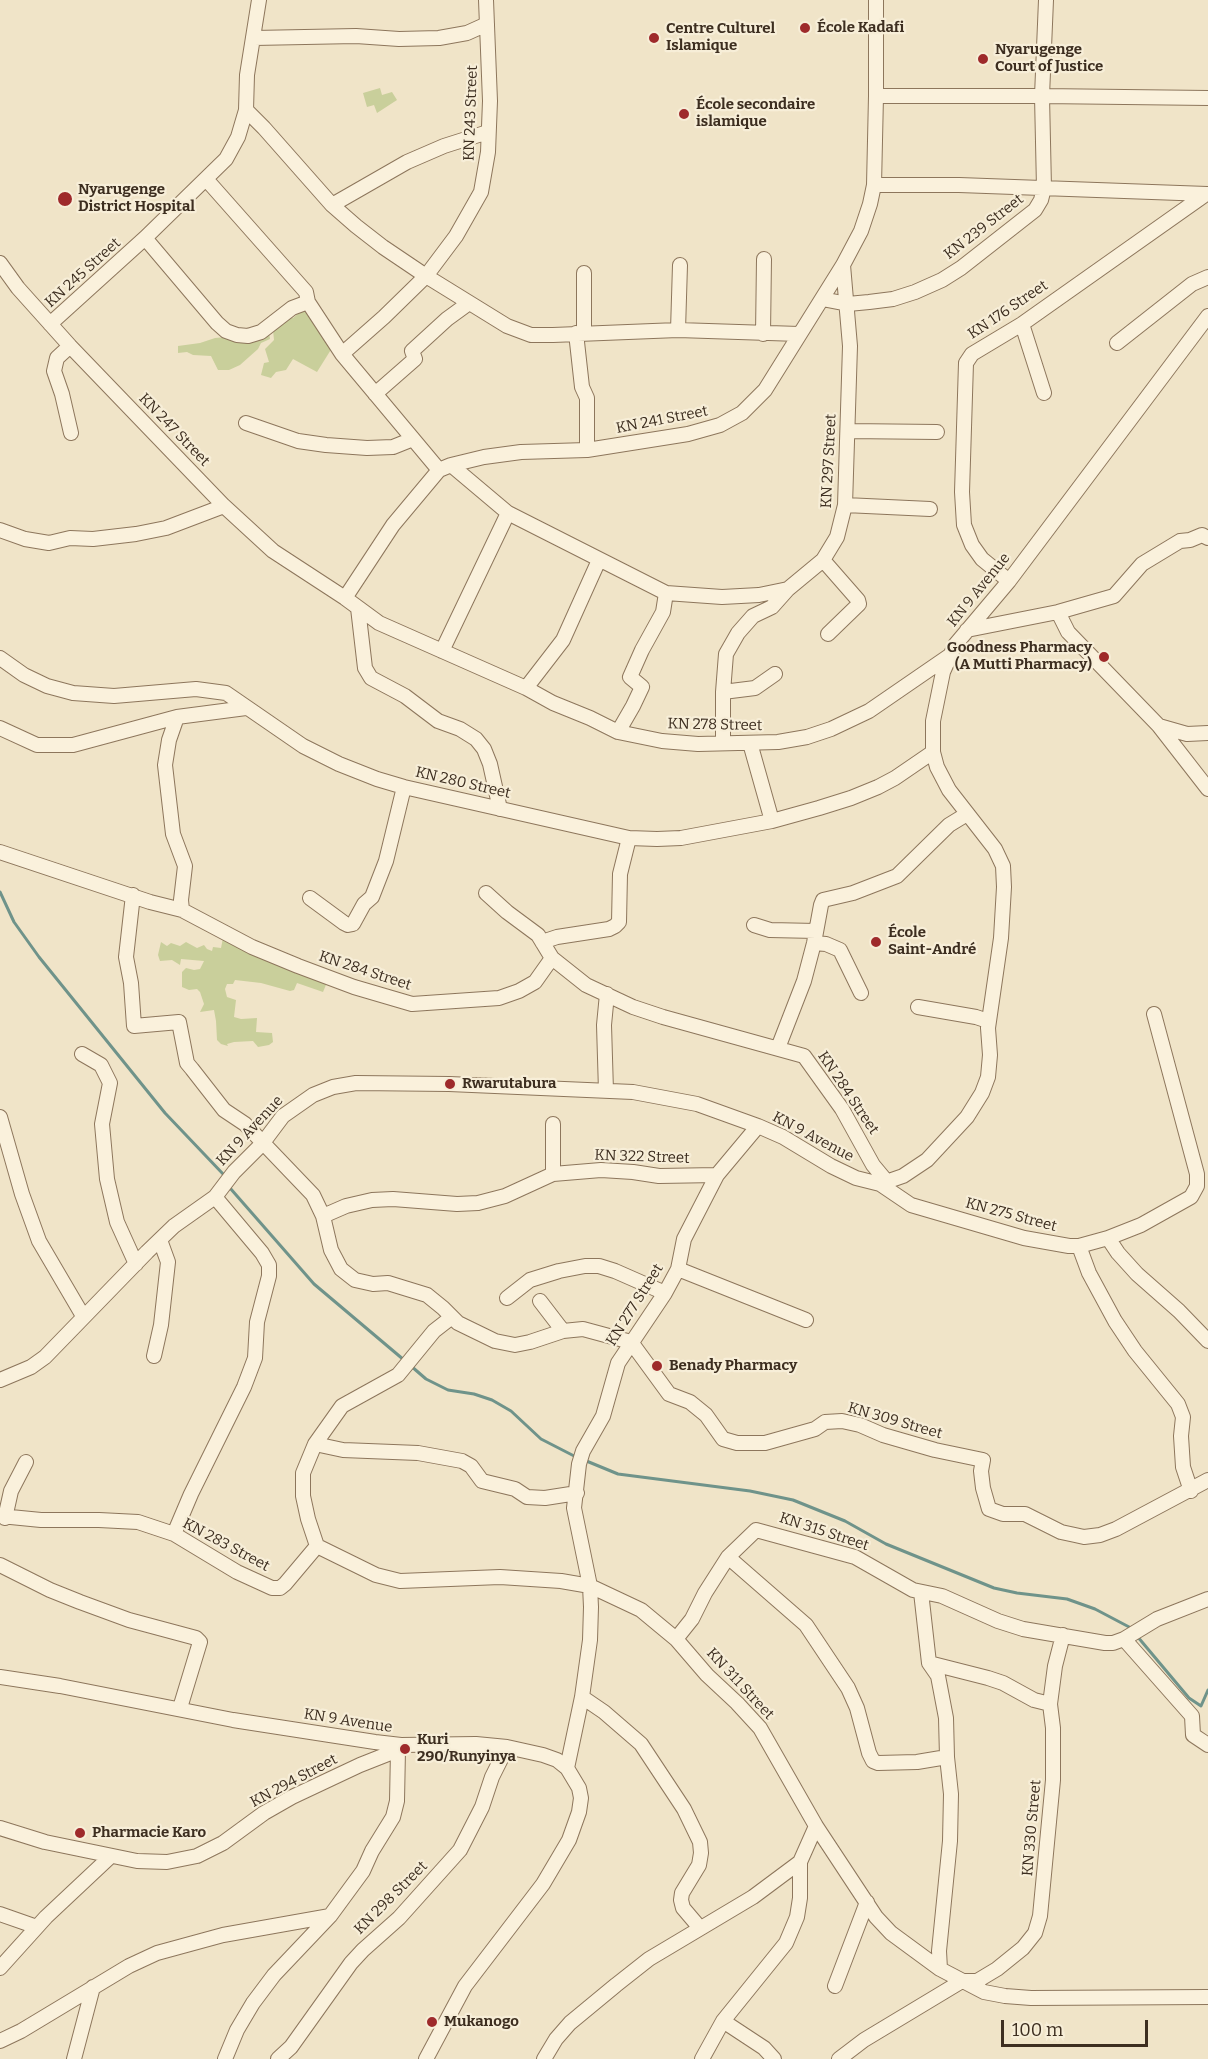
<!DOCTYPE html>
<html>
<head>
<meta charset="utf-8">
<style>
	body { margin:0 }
	#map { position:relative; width:1208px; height:2059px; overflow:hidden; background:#f0e4c8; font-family:Bitter,serif }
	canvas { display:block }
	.scale { position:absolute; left:1001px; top:2020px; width:147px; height:27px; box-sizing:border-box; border:3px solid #3d2e20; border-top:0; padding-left:8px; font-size:18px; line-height:21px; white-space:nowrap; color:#3d2e20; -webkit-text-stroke:4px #f7eed8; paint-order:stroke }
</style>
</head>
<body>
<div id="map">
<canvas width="1208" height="2059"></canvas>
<div class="scale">100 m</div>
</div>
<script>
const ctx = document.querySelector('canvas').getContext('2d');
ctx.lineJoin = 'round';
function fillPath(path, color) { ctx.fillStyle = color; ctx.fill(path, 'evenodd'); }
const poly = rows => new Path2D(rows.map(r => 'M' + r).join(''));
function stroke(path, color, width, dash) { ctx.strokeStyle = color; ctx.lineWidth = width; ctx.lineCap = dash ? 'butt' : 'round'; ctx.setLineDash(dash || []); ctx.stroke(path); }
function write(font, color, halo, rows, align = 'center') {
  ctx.font = font + ' Bitter,serif'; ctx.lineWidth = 4.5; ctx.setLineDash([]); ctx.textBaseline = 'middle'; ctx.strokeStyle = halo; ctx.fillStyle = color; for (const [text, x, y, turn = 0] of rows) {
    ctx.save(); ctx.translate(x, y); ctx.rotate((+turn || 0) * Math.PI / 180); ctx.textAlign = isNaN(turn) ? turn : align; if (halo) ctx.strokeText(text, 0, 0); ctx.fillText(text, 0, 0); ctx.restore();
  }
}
fillPath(poly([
	[380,88,382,95,392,92,397,100,377,113,374,105,367,107,363,93],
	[305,308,332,348,317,372,293,359,286,370,276,372,271,378,261,375,264,363,269,362,265,349,274,340,273,330,288,317,293,318],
	[269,333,270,339,261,343,258,349,240,365,229,370,218,370,211,356,193,355,187,352,178,353,178,346,200,343,215,338],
	[224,933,328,980,323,992,297,983,294,990,290,991,261,983,235,980,233,984,227,984,225,989,227,997,236,1000,234,1017,241,1019,257,1018,256,1032,272,1033,273,1042,269,1045,258,1047,253,1041,234,1042,227,1044,228,1046,221,1044,217,1040,216,1021,214,1010,200,1012,204,1004,200,992,197,989,189,990,182,987,182,972,186,968,194,970,200,969,204,961,181,959,180,965,172,960,160,961,158,955,161,942,167,946,171,943,180,946,186,942,197,948,204,945,207,949,212,951,213,947,221,948]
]), '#c9cf9b');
stroke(poly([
	[0,892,14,922,39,957,165,1113,224,1175],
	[230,1188,314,1284,404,1360],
	[411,1366,426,1379,448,1390,474,1394,492,1400,511,1411,541,1439,578,1458],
	[584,1460,618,1474,750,1491,793,1500,845,1521,886,1544,994,1588,1017,1593,1067,1599,1095,1609,1131,1628],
	[1137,1636,1189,1698,1201,1706,1208,1690]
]), '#6f938a', 3);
const minor = poly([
	[254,38,356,36,399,39,439,38,467,33,487,24],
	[876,96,1042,96,1208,98],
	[246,110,264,128,332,205,356,226,383,247,426,276,507,326,531,335,553,335,678,330,799,334],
	[206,179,306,292,308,302,342,354,439,470],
	[874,185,959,185,1207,194],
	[332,205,407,162,444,146,488,132],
	[145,238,217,323,226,331,237,335,248,336,261,332,292,308,308,302],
	[0,263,18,288,70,346,224,506,273,551,345,598,379,623,526,688,553,703,590,718,618,732,662,741,698,744,778,742,807,737,831,729,869,711,949,656],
	[822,299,848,304,869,302,893,299,915,292,942,280,961,268,1035,210,1041,200,1044,188,1042,96,1046,0],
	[50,324,145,238,226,159,238,137,246,110,247,75,259,0],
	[1022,324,1044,393],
	[678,330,680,265],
	[576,333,582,387,587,398,587,450],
	[584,333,584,273],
	[763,334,764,259],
	[1117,343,1192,284,1208,277],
	[70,346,57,358,54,371,62,394,71,433],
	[342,354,384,317,426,276,456,236,481,192,488,152,490,101,486,0],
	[375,394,415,359,412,351,447,319,469,303],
	[246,423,298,441,326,445,367,448,393,447,413,439],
	[848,431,937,432],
	[451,465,508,513,666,593,722,597,759,595,788,589,823,560,837,537,845,505,850,346,843,265],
	[845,505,930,509],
	[0,530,25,539,49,543,70,538,93,539,136,534,166,528,224,506],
	[823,560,858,600,859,604,828,634],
	[1009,581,982,559,972,545,964,525,962,492,966,363,972,354,1022,324,1206,194],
	[345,598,393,525,439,470,451,465,484,457,521,452,587,450,688,434,720,425,742,413,765,390,843,265,861,231,870,204,874,185,876,96,876,0],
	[358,608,365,668,371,678,405,696,438,721,460,729,476,739,484,749,490,764,500,809],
	[1058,612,1068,632,1159,726,1208,789],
	[967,630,1058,612,1114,596,1142,564,1180,541,1190,540,1202,535,1208,538],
	[442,651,508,513],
	[0,658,24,675,47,686,73,693,114,696,196,689,226,693,303,746,339,764,377,779,404,787,629,838,657,839,681,838,772,821,819,808,851,798,878,787,895,778,933,752],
	[526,688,563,640,599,560],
	[723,692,755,688,775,674],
	[177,717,169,740,165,765,173,834,185,866,181,900,182,910],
	[1159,726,1187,734,1208,733],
	[0,728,37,745,73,745,177,717,246,708],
	[618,732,633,706,642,687,630,677,642,650,663,612,666,593],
	[723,743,723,692,726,654,738,633,753,616,772,607,788,589],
	[750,743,772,821],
	[0,852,150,902,182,910,252,947,298,966,354,987,412,1004,499,998,519,991,535,982,552,958],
	[486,893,507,912,538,935,552,958,586,985,633,1007,663,1017,804,1056,842,1109,873,1165,888,1183],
	[133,895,126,957,131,983,134,1026,179,1022,187,1063,192,1069,224,1110,245,1124,313,1195,323,1216,331,1250,341,1269,355,1280,373,1284,388,1283,427,1295,443,1308,458,1323,495,1341,515,1345,530,1342,563,1331,583,1329,631,1342,669,1394,690,1402,706,1415,723,1439,737,1443,765,1443,815,1429,825,1422,842,1421,860,1425,883,1435,935,1450,983,1460,981,1471,983,1488,989,1509,1003,1514,1025,1514,1061,1532,1075,1535,1084,1537,1100,1535,1116,1529,1208,1480],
	[310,898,344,923,348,925,353,924,364,904,372,897,386,861,404,787],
	[754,925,770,930,816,931],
	[542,942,557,937,609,929,615,926,619,922,620,874,629,838],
	[814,943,826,944,840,950,861,993],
	[918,1007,976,1017,988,1021],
	[778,1048,804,981,814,943,821,905,823,900,853,893,897,876,949,825,967,814],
	[82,1054,101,1065,110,1083,102,1124,107,1179,117,1222,136,1264],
	[606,1091,604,1025,607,994],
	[0,1117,22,1194,39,1241,83,1316],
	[553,1174,553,1124],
	[880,1184,911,1205,1024,1238,1069,1246,1079,1246,1108,1238,1141,1225,1191,1197,1197,1186,1197,1174,1154,1014],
	[323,1216,346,1206,372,1200,393,1199,457,1204,478,1203,505,1196,553,1174,601,1170,633,1172,659,1176,717,1175],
	[1108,1238,1118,1253,1137,1274,1179,1311,1208,1341],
	[1079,1246,1089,1273,1115,1321,1135,1351,1178,1404,1183,1417,1181,1436,1183,1467,1191,1491],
	[678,1269,806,1320],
	[507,1298,530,1280,559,1271,585,1266,599,1266,615,1271,665,1293],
	[540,1301,563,1331],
	[154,1356,161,1325,168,1262,160,1240],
	[0,1380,31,1367,45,1357,147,1252,174,1226,215,1197,234,1172,262,1144,283,1116,313,1095,333,1087,356,1083,449,1084,633,1092,697,1104,758,1126,783,1137,831,1166,856,1178,880,1184,903,1176,927,1160,967,1117,982,1093,988,1077,990,1055,988,1028,1001,938,1004,887,1003,866,995,849,949,790,937,767,933,752,933,721,943,672,955,645,1009,581,1208,316],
	[315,1444,343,1450,418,1453,462,1461,471,1466,482,1481,515,1489,527,1497,545,1498,577,1493],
	[0,1516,41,1520,99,1520,138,1522,174,1534,237,1572,272,1588,280,1588,285,1584,317,1546,376,1575,400,1581,500,1577,561,1581,590,1586,641,1610,676,1639,707,1675,737,1703,760,1728,816,1826,876,1917,891,1933,940,1969,984,1992,1005,1996,1031,1998,1208,1997],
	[5,1518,11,1491,26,1462],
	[174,1534,191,1494,244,1387,255,1358,257,1322,269,1276,269,1265,262,1253,215,1197],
	[317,1546,308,1519,303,1496,303,1473,315,1444,342,1406,398,1375,434,1331,452,1317],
	[728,1557,806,1625,848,1688,857,1708,869,1753,873,1761,878,1763,917,1762,947,1757],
	[0,1565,50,1590,80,1602,129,1620,196,1638,200,1642,180,1708],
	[921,1592,929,1663,938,1676,946,1718,947,1757,951,1794,950,1841,939,1951,940,1969],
	[676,1639,692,1619,705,1593,728,1557,756,1530,855,1557,913,1590,942,1596,998,1621,1023,1629,1105,1643,1113,1643,1124,1639,1157,1619,1208,1599],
	[1124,1639,1192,1716,1193,1735,1208,1745],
	[929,1663,988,1678,1003,1683,1034,1700,1050,1704],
	[0,1677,60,1686,233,1720,375,1742,401,1745,476,1744,507,1747,543,1755,557,1760,567,1768,579,1788,581,1798,579,1812,569,1840,543,1884,465,1986,426,2059],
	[582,1697,604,1712,641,1744,684,1809,700,1842,701,1853,699,1865,682,1893,681,1900,683,1908,700,1928],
	[567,1768,582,1697,590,1640,591,1607,590,1586,574,1508,579,1464,583,1451,603,1416,618,1363,665,1293,678,1269,684,1239,717,1175,758,1126],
	[0,1828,45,1842,137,1861,167,1862,197,1856,223,1843,264,1813,292,1797,360,1765,398,1750],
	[0,1914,37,1927],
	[0,1968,46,1917,111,1856],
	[835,1986,867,1902],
	[723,2021,764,2048,774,2059],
	[0,2041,21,2031,129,1966,157,1953,223,1935,330,1916],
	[74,2059,93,1987],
	[225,2059,237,2030,253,2003,274,1975,330,1916,363,1871,372,1851,393,1817,397,1801,398,1750,401,1745],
	[278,2059,291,2047,351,1963,363,1950,399,1918,460,1850,482,1807,492,1777,507,1747],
	[544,2059,556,2039,570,2023,616,1985,649,1959,753,1897,800,1862,816,1826],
	[702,2059,723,2021,786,1943,797,1917,800,1898,800,1862],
	[839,2059,864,2040,962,1981,977,1981,997,1969,1023,1948,1035,1933,1040,1916,1053,1780,1053,1728,1050,1704,1055,1666,1063,1635]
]);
stroke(minor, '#8d765c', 16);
stroke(minor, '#faf1dc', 14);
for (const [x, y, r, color] of [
	[805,28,6,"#9e2a2b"],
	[654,38,6,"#9e2a2b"],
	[983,59,6,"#9e2a2b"],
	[684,114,6,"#9e2a2b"],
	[65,199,8,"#9e2a2b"],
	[1104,657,6,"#9e2a2b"],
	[876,942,6,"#9e2a2b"],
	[450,1084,6,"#9e2a2b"],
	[657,1366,6,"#9e2a2b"],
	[405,1749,6,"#9e2a2b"],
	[80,1833,6,"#9e2a2b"],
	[432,2022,6,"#9e2a2b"]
]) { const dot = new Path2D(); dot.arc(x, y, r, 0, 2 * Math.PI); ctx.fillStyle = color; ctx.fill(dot); stroke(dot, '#f7eed8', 2); }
write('bold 15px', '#3d2e20', '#f7eed8', [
	["École Kadafi",817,28],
	["Centre Culturel",666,29],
	["Islamique",666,46],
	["Nyarugenge",995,50],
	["Court of Justice",995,67],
	["École secondaire",696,105],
	["islamique",696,122],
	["Nyarugenge",78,190],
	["District Hospital",78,207],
	["Goodness Pharmacy",1092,648,"right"],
	["(A Mutti Pharmacy)",1092,665,"right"],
	["École",888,933],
	["Saint-André",888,950],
	["Rwarutabura",462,1084],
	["Benady Pharmacy",669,1366],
	["Kuri",417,1740],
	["290/Runyinya",417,1757],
	["Pharmacie Karo",92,1833],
	["Mukanogo",444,2022]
], 'left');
write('15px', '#3d2e20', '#f7eed8', [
	["KN 243 Street",471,113,-88],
	["KN 239 Street",984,227,-38],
	["KN 245 Street",83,273,-42],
	["KN 176 Street",1008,310,-34],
	["KN 241 Street",662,420,-11],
	["KN 247 Street",174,430,46],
	["KN 297 Street",829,461,-87],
	["KN 9 Avenue",979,590,-51],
	["KN 278 Street",715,725,1],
	["KN 280 Street",463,783,13],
	["KN 284 Street",365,971,18],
	["KN 284 Street",848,1093,56],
	["KN 9 Avenue",250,1131,-47],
	["KN 9 Avenue",813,1137,28],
	["KN 322 Street",642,1157,2],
	["KN 275 Street",1011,1215,15],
	["KN 277 Street",635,1305,-58],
	["KN 309 Street",895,1421,16],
	["KN 315 Street",824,1532,18],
	["KN 283 Street",226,1545,28],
	["KN 311 Street",740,1684,47],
	["KN 9 Avenue",348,1721,9],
	["KN 294 Street",294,1781,-28],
	["KN 330 Street",1032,1828,-85],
	["KN 298 Street",391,1898,-45]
]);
</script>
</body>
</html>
